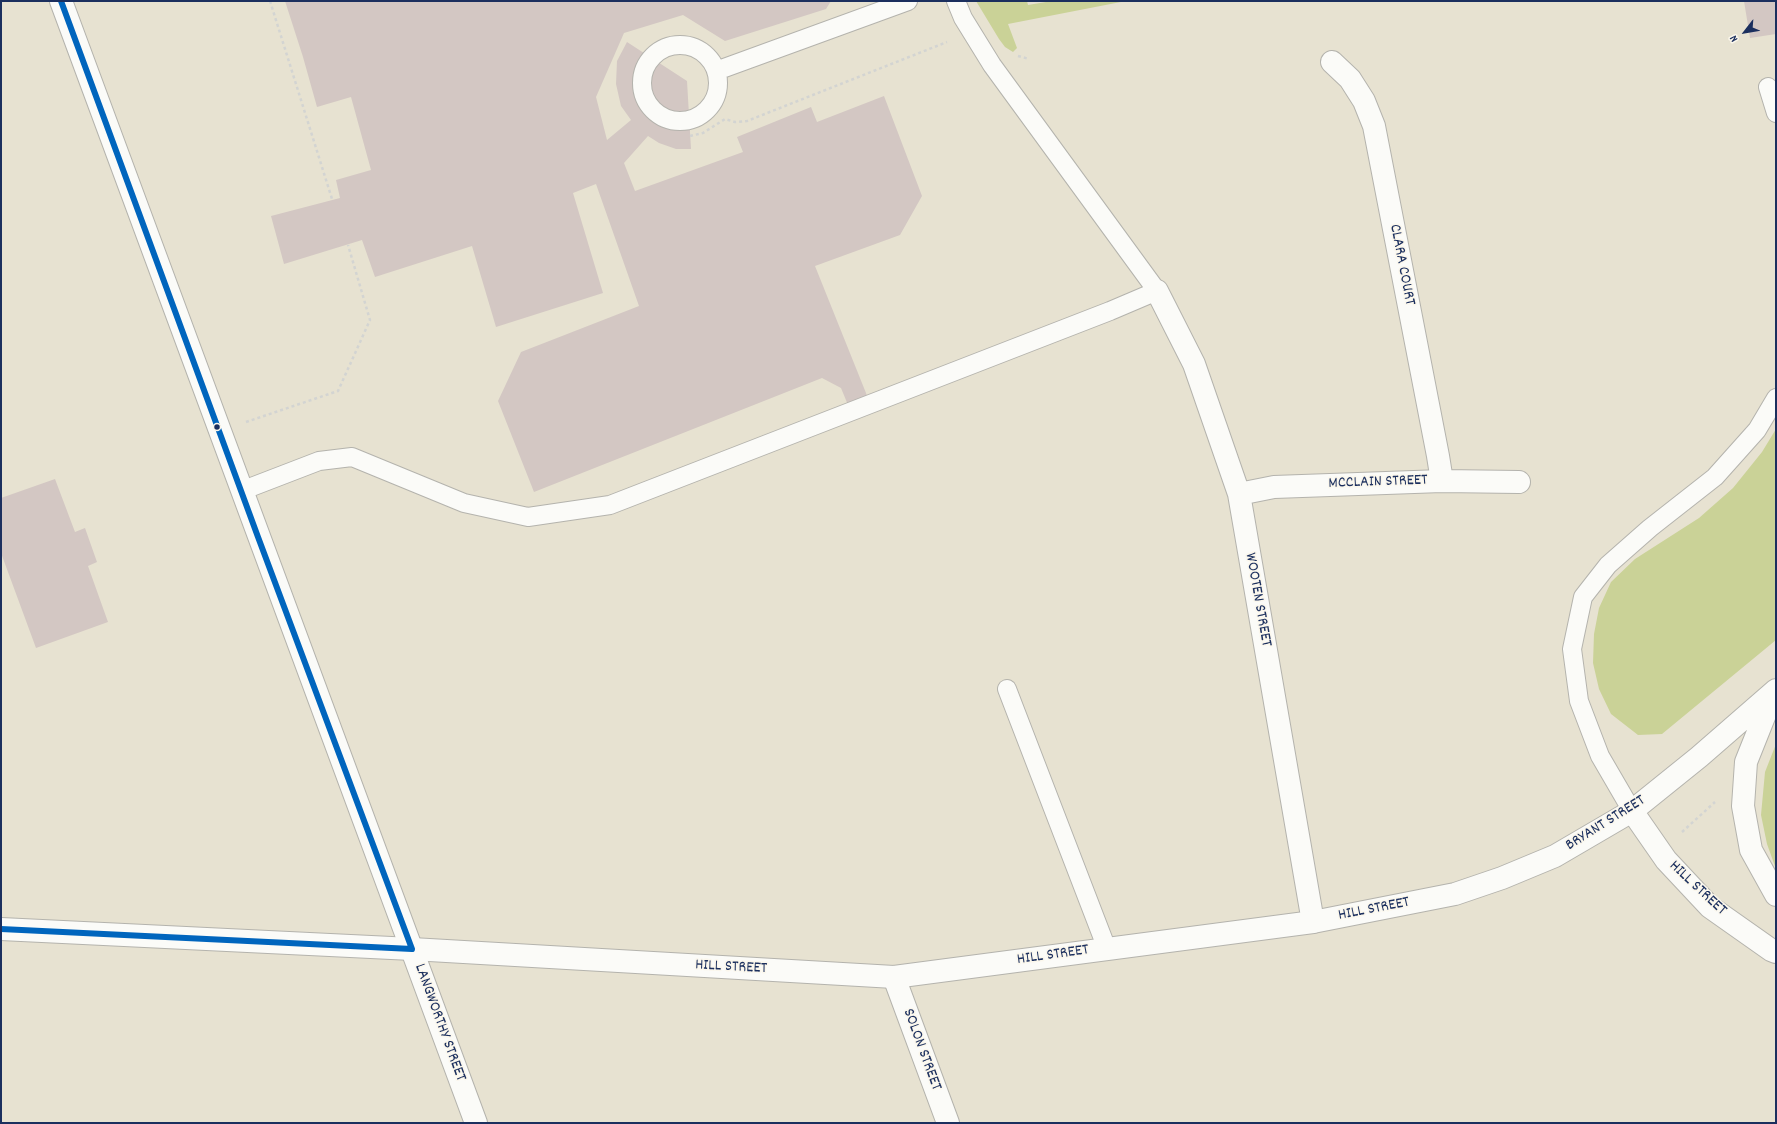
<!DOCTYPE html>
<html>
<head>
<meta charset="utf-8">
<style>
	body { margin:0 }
	#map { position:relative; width:1777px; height:1124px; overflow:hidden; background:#e7e2d1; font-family:Dekko,sans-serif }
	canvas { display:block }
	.frame { position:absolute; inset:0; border:2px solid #1b2f5e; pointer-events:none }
	.north { position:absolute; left:1725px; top:12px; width:40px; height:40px; -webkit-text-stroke:3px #fbf7ec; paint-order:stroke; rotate:239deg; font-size:11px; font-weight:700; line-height:16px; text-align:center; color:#1b2f5e }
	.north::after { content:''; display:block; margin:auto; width:14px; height:18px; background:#1b2f5e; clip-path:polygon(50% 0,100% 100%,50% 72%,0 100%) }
</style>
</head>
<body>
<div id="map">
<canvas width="1777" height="1124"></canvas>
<div class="frame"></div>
<div class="north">N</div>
</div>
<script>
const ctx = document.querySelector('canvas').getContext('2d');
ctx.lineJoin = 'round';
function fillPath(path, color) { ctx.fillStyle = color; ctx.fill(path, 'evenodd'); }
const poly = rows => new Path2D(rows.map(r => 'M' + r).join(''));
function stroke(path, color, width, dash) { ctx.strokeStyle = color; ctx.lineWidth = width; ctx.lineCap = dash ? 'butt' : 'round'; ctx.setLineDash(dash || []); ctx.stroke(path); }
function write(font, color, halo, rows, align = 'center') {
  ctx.font = font + ' Dekko,sans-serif'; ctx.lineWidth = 3; ctx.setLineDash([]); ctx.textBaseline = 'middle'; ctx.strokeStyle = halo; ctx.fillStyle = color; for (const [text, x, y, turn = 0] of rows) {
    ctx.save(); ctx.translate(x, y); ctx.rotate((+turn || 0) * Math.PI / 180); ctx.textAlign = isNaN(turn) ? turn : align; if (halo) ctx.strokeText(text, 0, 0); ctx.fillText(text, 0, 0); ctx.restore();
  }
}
fillPath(poly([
	[976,1,1027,1,1028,5,1052,1,1126,1,1008,24,1017,48,1013,52,1005,47,999,39],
	[1776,429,1776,640,1662,734,1638,735,1611,714,1599,689,1593,663,1594,634,1599,608,1611,582,1635,559,1699,518,1733,488,1762,452],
	[1776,744,1776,869,1767,844,1761,815,1765,772]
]), '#cad297');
fillPath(poly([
	[285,1,831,1,826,9,725,41,683,15,624,33,596,97,607,140,631,120,621,106,616,84,617,61,627,42,687,81,691,149,676,149,659,143,648,136,624,163,635,191,743,152,737,137,811,107,817,122,884,96,922,196,900,235,815,266,868,398,848,405,841,388,822,378,534,492,498,401,521,352,639,306,596,184,573,193,603,293,496,327,472,246,375,277,362,240,284,264,271,216,340,198,336,180,371,170,351,97,317,107,303,57],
	[1744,1,1776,1,1776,34,1750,38],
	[55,479,75,532,85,528,97,562,88,566,108,622,36,648,1,553,1,498]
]), '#d3c7c3');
const lane = poly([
	'642 83a38 38 0 1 1 76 0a38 38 0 1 1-76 0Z',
	[716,71,908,1],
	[1768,87,1776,113],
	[241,491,319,461,352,457,464,503,528,517,610,505,1110,311,1157,291,992,65,963,18,956,1],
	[1007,689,1107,949],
	[1632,811,1600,756,1579,701,1572,649,1583,597,1608,565,1650,528,1715,477,1757,430,1776,398]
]);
const street = poly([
	[61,1,476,1123],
	[1332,62,1350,79,1364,101,1374,126,1438,456,1442,481],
	[1157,291,1194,364,1239,494,1313,922],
	[1239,494,1274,487,1442,481,1519,482],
	[894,977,948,1123]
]);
const secondary = poly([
	[1772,697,1746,762,1743,806,1751,850,1776,895],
	[1632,811,1666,860,1710,907,1771,950,1776,952],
	[1,929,412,949,894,977,1313,922,1455,894,1502,878,1555,856,1632,811,1699,757,1776,690]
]);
stroke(lane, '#b4b3ad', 20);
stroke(street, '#b4b3ad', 24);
stroke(secondary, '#b4b3ad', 24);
stroke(poly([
	[270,1,332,199],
	[1018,56,1029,59],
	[690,136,703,133,725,119,735,122,747,121,947,42],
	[246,422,338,391,370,320,348,245],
	[1682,832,1715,802]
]), '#d3d4d2', 2.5, [3, 3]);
stroke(lane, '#fbfbf8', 18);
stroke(street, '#fbfbf8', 22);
stroke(secondary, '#fbfbf8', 22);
stroke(poly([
	[1,929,412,949,258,537,61,1]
]), '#0065bd', 6);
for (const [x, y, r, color] of [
	[217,427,3.5,"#1b2f5e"]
]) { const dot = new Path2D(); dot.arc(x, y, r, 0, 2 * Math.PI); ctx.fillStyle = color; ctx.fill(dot); stroke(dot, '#fbf7ec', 1.5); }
write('16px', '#1b2f5e', '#fbf7ec', [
	["CLARA COURT",1401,265,79],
	["MCCLAIN STREET",1378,483,-2],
	["WOOTEN STREET",1257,600,80],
	["BRYANT STREET",1606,824,-32],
	["HILL STREET",1697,889,43],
	["HILL STREET",1374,910,-11],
	["HILL STREET",1053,956,-8],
	["HILL STREET",731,968,3],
	["LANGWORTHY STREET",439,1023,70],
	["SOLON STREET",921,1050,70]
]);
</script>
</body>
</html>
